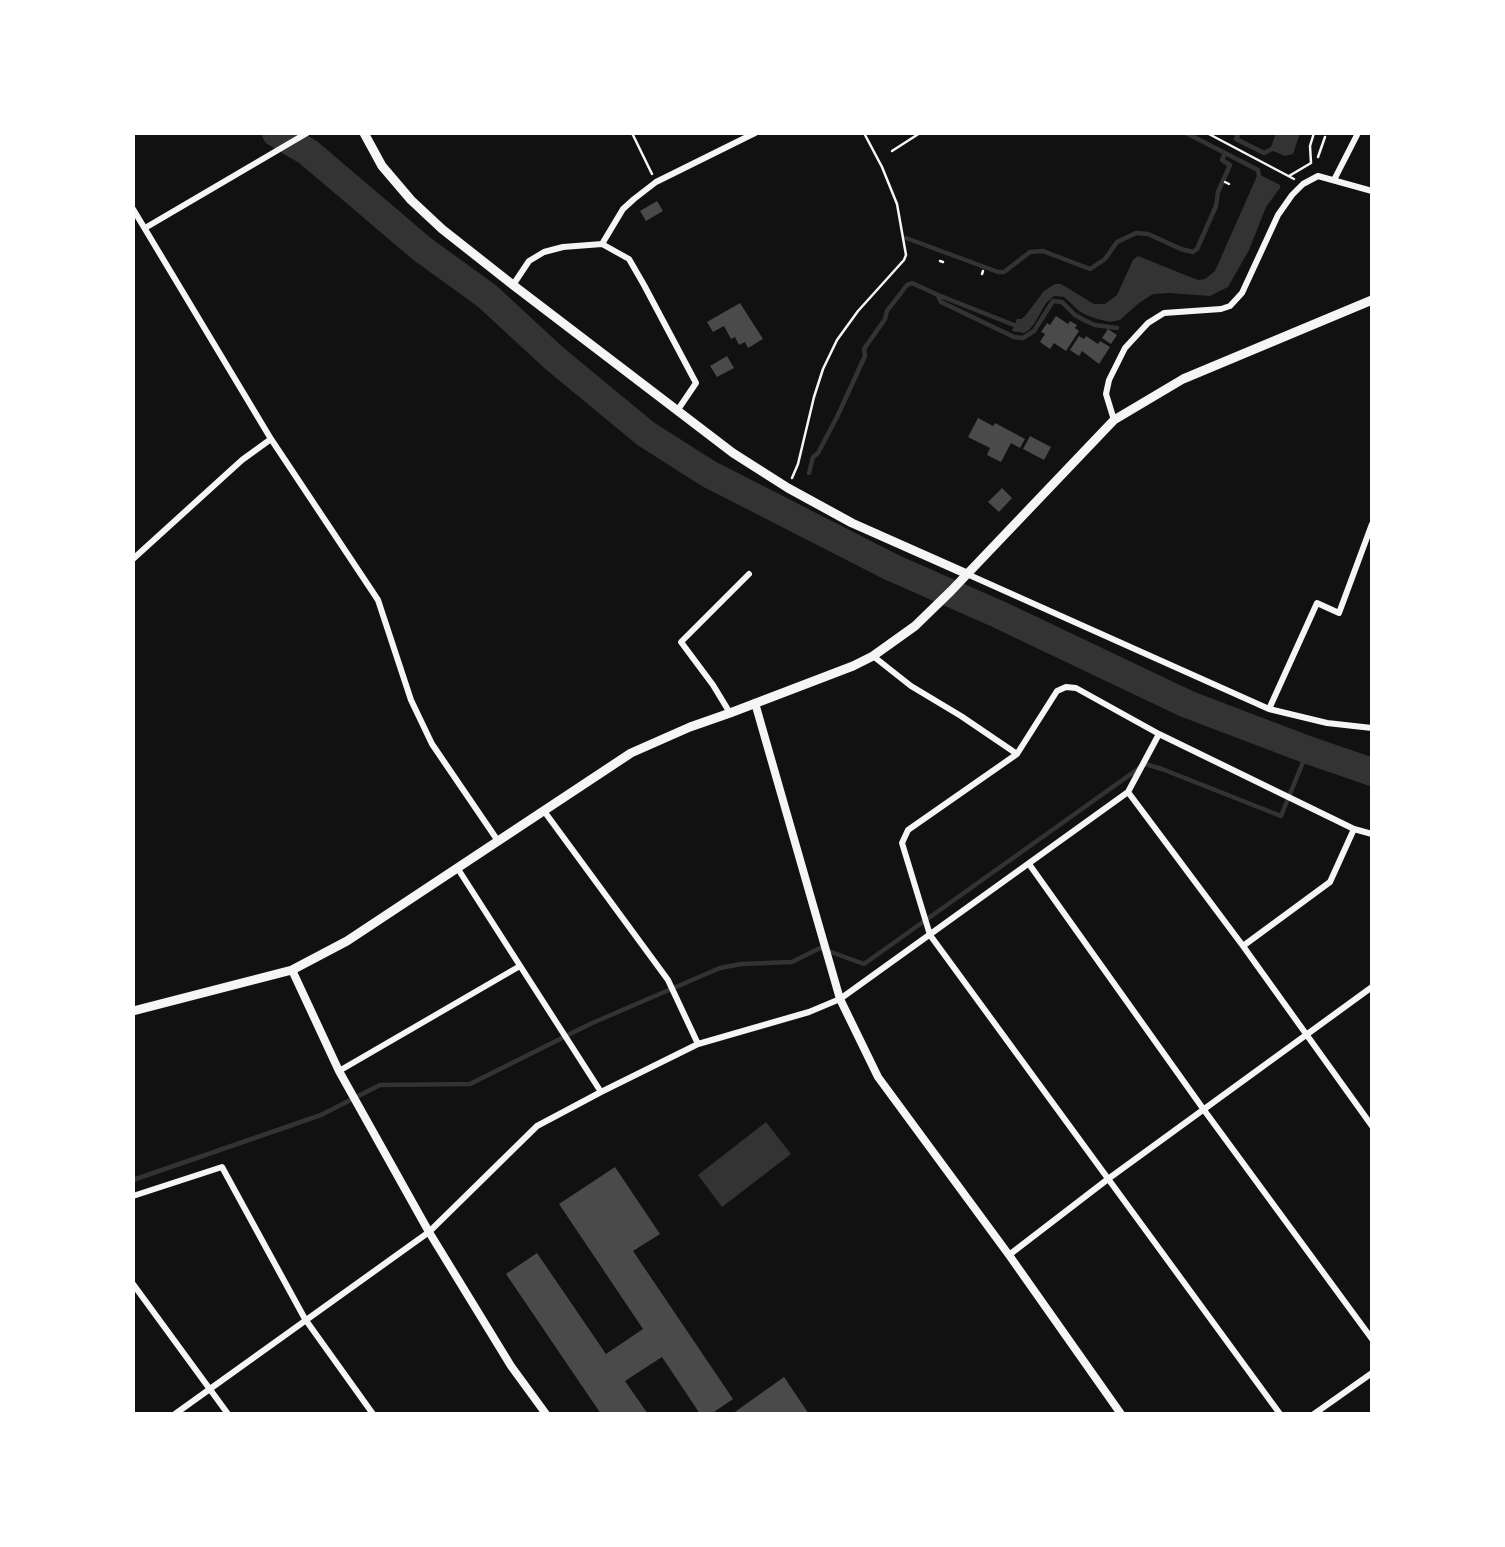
<!DOCTYPE html>
<html>
<head>
<meta charset="utf-8">
<style>
	body { margin:0 }
	#map { position:relative; width:1505px; height:1547px; overflow:hidden; background:#111; font-family:"PT Sans",sans-serif }
	canvas { display:block }
	.frame { position:absolute; inset:0; border:135px solid #fff; pointer-events:none }
</style>
</head>
<body>
<div id="map">
<canvas width="1505" height="1547"></canvas>
<div class="frame"></div>
</div>
<script>
const ctx = document.querySelector('canvas').getContext('2d');
ctx.lineJoin = 'round';
function fillPath(path, color) { ctx.fillStyle = color; ctx.fill(path, 'evenodd'); }
const poly = rows => new Path2D(rows.map(r => 'M' + r).join(''));
function stroke(path, color, width, dash) { ctx.strokeStyle = color; ctx.lineWidth = width; ctx.lineCap = dash ? 'butt' : 'round'; ctx.setLineDash(dash || []); ctx.stroke(path); }
fillPath(poly([
	[1276,133,1300,133,1293,154,1285,156,1273,151,1271,147],
	[1260,175,1280,185,1280,188,1266,207,1249,250,1228,287,1210,296,1169,293,1153,294,1139,303,1120,320,1110,322,1097,319,1086,315,1079,311,1064,297,1054,296,1046,303,1034,324,1029,330,1024,333,1012,331,1017,319,1021,319,1025,316,1044,291,1055,284,1061,284,1094,304,1105,304,1117,295,1133,260,1138,256,1190,277,1199,280,1205,279,1215,271,1257,176],
	[766,1122,791,1154,722,1207,698,1175]
]), '#333');
stroke(poly([
	[1186,133,1225,153],
	[1234,133,1238,135,1236,139,1264,153,1272,149],
	[906,238,998,272,1004,272,1030,252,1043,251,1090,269,1105,259,1117,242,1136,233,1148,234,1181,249,1193,252,1197,249,1216,206,1218,192,1230,165,1222,160,1225,153,1258,170,1259,176],
	[938,296,941,302,1014,337,1023,338,1034,331,1053,301,1062,302,1075,315,1086,321,1095,325,1117,328],
	[809,473,813,457,818,453,837,417,865,356,864,349,885,319,887,311,907,285,912,283,938,295,1014,325],
	[133,1180,321,1115,380,1085,470,1084,590,1024,720,968,741,964,792,962,820,948,864,964,1145,764,1162,769,1281,816,1308,750]
]), '#333', 4.5);
stroke(poly([
	[276,133,308,152,422,249,487,296,554,358,646,434,709,474,891,567,1000,615,1187,704,1308,750,1372,772]
]), '#333', 28);
fillPath(poly([
	[657,201,663,211,646,221,640,211],
	[740,303,763,339,748,348,745,342,739,345,735,337,731,339,724,326,713,332,707,322],
	[1056,316,1068,324,1070,321,1077,325,1075,328,1079,331,1066,351,1054,343,1050,349,1040,342,1045,334,1041,332,1047,323,1050,325],
	[1108,329,1117,335,1111,344,1102,338],
	[1079,336,1084,339,1086,336,1098,344,1100,341,1110,347,1099,364,1082,351,1079,356,1070,350],
	[727,356,734,368,717,377,710,366],
	[978,418,993,426,995,423,1025,439,1020,448,1011,443,1001,462,987,455,990,448,968,437],
	[1030,436,1051,447,1044,460,1023,449],
	[1002,488,1012,498,999,512,988,502],
	[615,1167,660,1234,633,1251,733,1399,711,1414,700,1414,662,1357,625,1381,648,1414,601,1414,506,1274,537,1253,606,1354,643,1329,559,1204],
	[784,1377,809,1414,732,1414]
]), '#4a4a4a');
stroke(poly([
	[632,133,652,174],
	[1207,133,1294,179],
	[892,151,920,133],
	[1318,157,1325,137],
	[1289,176,1311,163,1310,146,1314,133],
	[1225,182,1229,184],
	[940,261,943,262],
	[982,274,983,271],
	[792,478,798,464,814,397,823,369,837,340,858,311,904,260,906,255,897,204,882,167,864,133]
]), '#f5f5f5', 2.5);
stroke(poly([
	[1334,180,1358,133],
	[133,209,271,439,378,600,411,700,432,744,498,841],
	[145,228,307,133],
	[602,244,623,209,634,199,656,182,755,133],
	[513,285,529,261,544,252,563,247,602,244,629,259,644,285,696,383,677,411],
	[1114,420,1106,394,1109,380,1125,348,1148,323,1164,313,1221,309,1230,306,1242,293,1278,215,1292,195,1303,184,1318,176,1372,191],
	[133,559,242,460,271,439],
	[967,574,1269,709,1327,723,1372,728],
	[873,656,911,686,961,716,1017,754],
	[1269,709,1317,603,1339,613,1372,524],
	[730,713,713,685,681,642,749,574],
	[1128,792,1243,946,1372,1126],
	[544,811,668,980,698,1044],
	[1029,864,1204,1110,1372,1339],
	[458,869,601,1092],
	[1243,946,1330,882,1354,829],
	[339,1071,520,966],
	[133,1196,222,1167,305,1319,373,1414],
	[1009,1255,1108,1179,1372,987],
	[133,1284,228,1414],
	[175,1414,429,1232,537,1126,601,1092,698,1044,809,1012,840,999,1128,792,1159,734],
	[1280,1414,930,935,902,843,908,830,1017,754,1057,691,1066,687,1076,688,1159,734,1354,829,1372,834],
	[1314,1414,1372,1373]
]), '#f5f5f5', 6);
stroke(poly([
	[755,703,840,999,878,1077,1009,1255,1121,1414],
	[292,970,339,1071,429,1232,511,1366,546,1414]
]), '#f5f5f5', 8);
stroke(poly([
	[364,133,382,166,411,200,442,229,513,285,733,453,788,488,852,523,967,574],
	[133,1011,292,970,347,941,631,753,690,727,730,713,853,666,873,656,915,626,951,591,1114,420,1183,379,1372,300]
]), '#f5f5f5', 9);
</script>
</body>
</html>
